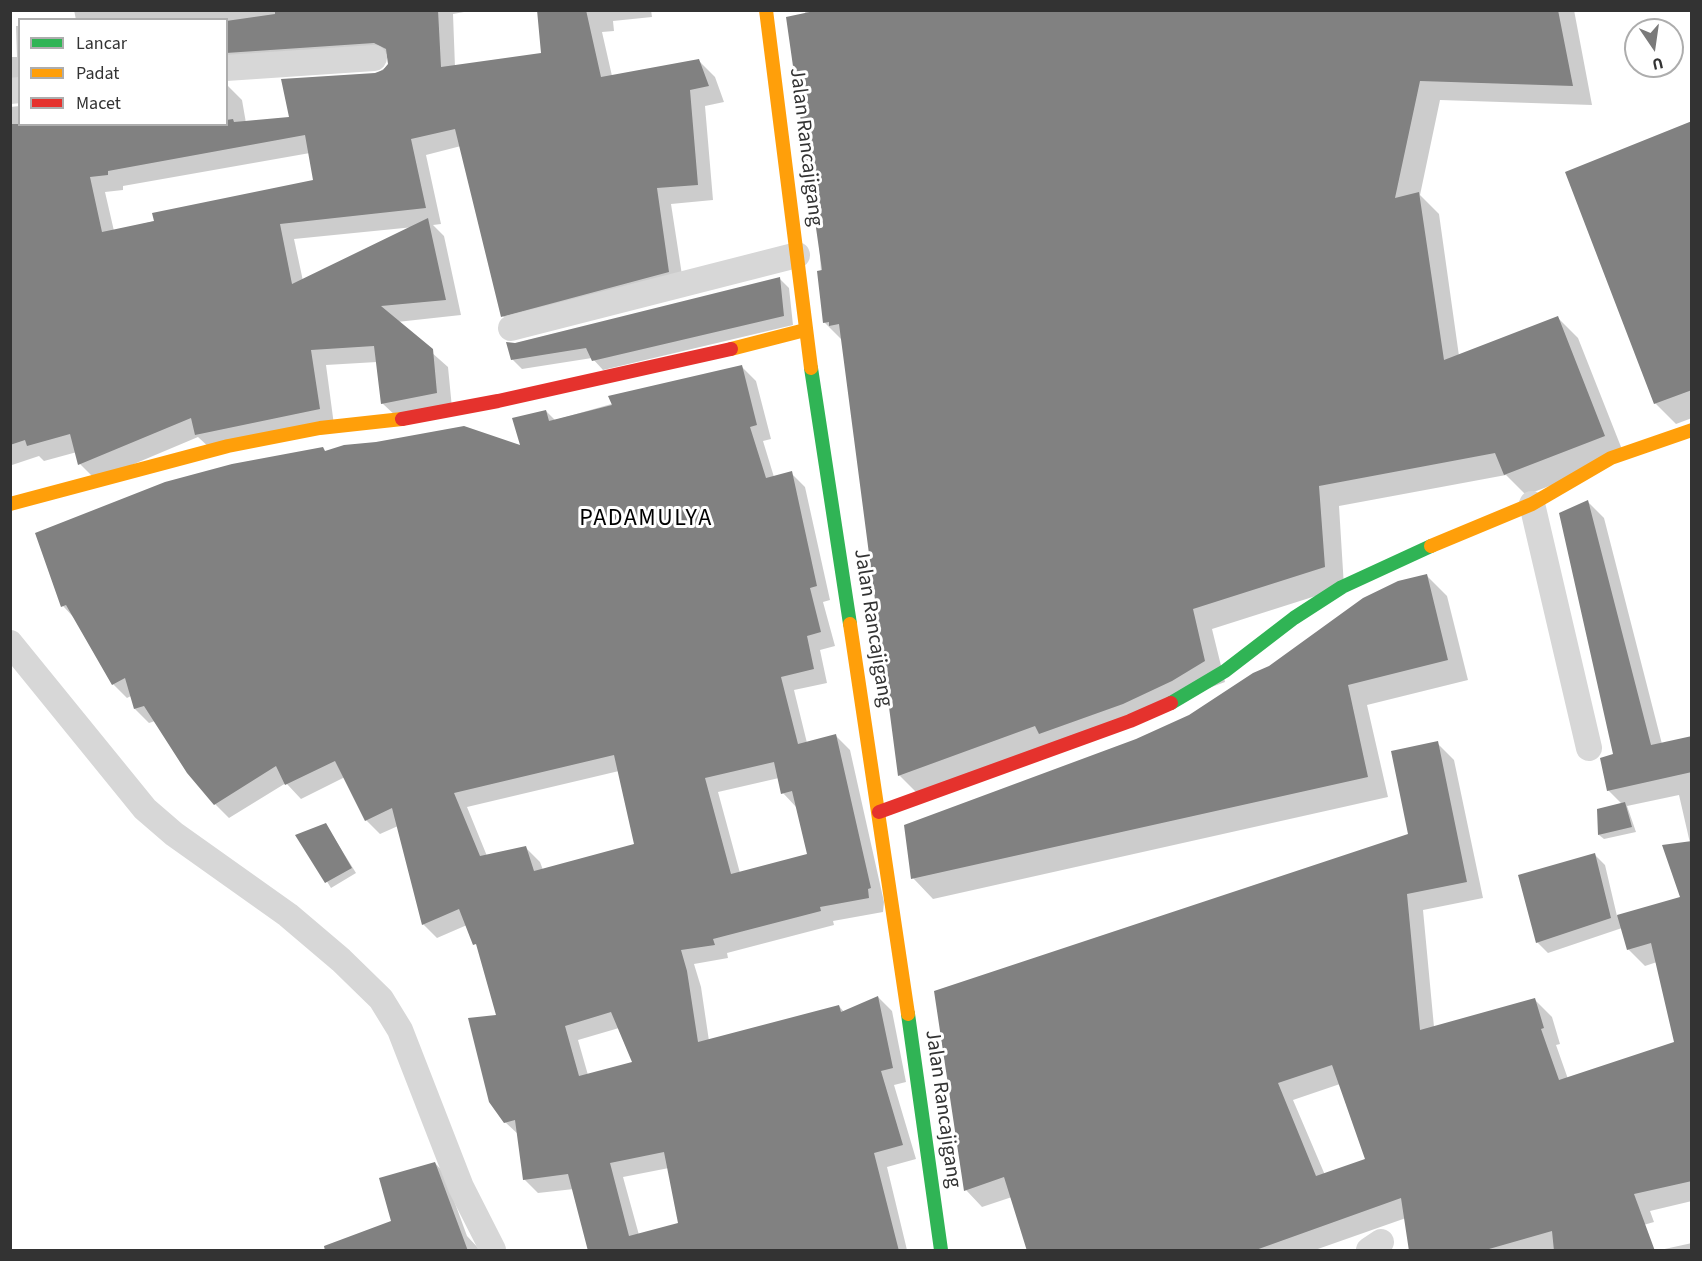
<!DOCTYPE html>
<html>
<head>
<meta charset="utf-8">
<style>
	body { margin:0 }
	#map { position:relative; width:1702px; height:1261px; overflow:hidden; background:#fff; font-family:"Source Sans 3",sans-serif }
	canvas { display:block }
	.frame { position:absolute; inset:0; border:12px solid #333; pointer-events:none }
	.legend { position:absolute; left:18px; top:18px; width:210px; height:108px; box-sizing:border-box; background:#fff; border:2px solid #adadad; margin:0; padding:8px 10px; list-style:none; font-size:18px; color:#333 }
	.legend li { display:flex; align-items:center; gap:12px; height:30px }
	.legend b { width:30px; border:2px solid #adadad }
	.north { position:absolute; left:1624px; top:18px; width:60px; height:60px; box-sizing:border-box; background:#fff; border:2px solid #adadad; border-radius:50%; rotate:167deg; font-size:16px; font-weight:700; line-height:24px; text-align:center; color:#333 }
	.north::after { content:''; display:block; margin:auto; width:21px; height:27px; background:#7a7a7a; clip-path:polygon(50% 0,100% 100%,50% 72%,0 100%) }
</style>
</head>
<body>
<div id="map">
<canvas width="1702" height="1261"></canvas>
<div class="frame"></div>
<ul class="legend">
<li><b style="height:8px;background:#30b455"></b>Lancar</li>
<li><b style="height:8px;background:#ff9f0a"></b>Padat</li>
<li><b style="height:8px;background:#e5322d"></b>Macet</li>
</ul>
<div class="north">U</div>
</div>
<script>
const ctx = document.querySelector('canvas').getContext('2d');
ctx.lineJoin = 'round';
function fillPath(path, color) { ctx.fillStyle = color; ctx.fill(path, 'evenodd'); }
const poly = rows => new Path2D(rows.map(r => 'M' + r).join(''));
function stroke(path, color, width, dash) { ctx.strokeStyle = color; ctx.lineWidth = width; ctx.lineCap = dash ? 'butt' : 'round'; ctx.setLineDash(dash || []); ctx.stroke(path); }
function write(font, color, halo, rows, align = 'center') {
  ctx.font = font + ' "Source Sans 3",sans-serif'; ctx.lineWidth = 6; ctx.setLineDash([]); ctx.textBaseline = 'middle'; ctx.strokeStyle = halo; ctx.fillStyle = color; for (const [text, x, y, turn = 0] of rows) {
    ctx.save(); ctx.translate(x, y); ctx.rotate((+turn || 0) * Math.PI / 180); ctx.textAlign = isNaN(turn) ? turn : align; if (halo) ctx.strokeText(text, 0, 0); ctx.fillText(text, 0, 0); ctx.restore();
  }
}
fillPath(poly([
	[74,10,475,10,453,14,455,67,542,55,538,10,651,10,652,17,613,21,614,31,602,32,612,76,699,61,715,77,724,102,705,106,713,200,671,204,684,288,518,332,503,316,461,146,426,155,441,224,433,225,444,236,461,315,397,322,448,367,452,408,398,418,382,403,377,362,326,365,334,425,212,450,198,437,96,480,80,464,77,452,44,461,39,456,12,465,10,107,20,106,20,124,226,124,226,20,76,20],
	[389,58,389,65,376,74,290,119,246,123,242,100,228,86,228,77,241,68],
	[310,153,315,181,114,231,105,192,123,190,123,186],
	[414,227,303,281,294,239],
	[805,10,1574,10,1592,105,1440,100,1420,195,1439,214,1459,356,1558,318,1578,338,1625,457,1526,495,1506,475,1339,506,1344,587,1212,629,1225,682,920,796,899,775,842,340,824,322],
	[16,26,20,26,20,94,10,91,10,57,17,57],
	[1692,123,1692,418,1676,424,1655,403],
	[779,278,789,288,793,325,603,370,592,358,522,369,512,359,515,344],
	[742,367,756,381,771,439,763,441,774,477,791,473,805,487,830,600,823,602,835,646,820,650,827,683,794,690,807,743,836,736,850,750,884,902,883,912,833,921,834,925,727,953,728,958,694,964,701,987,709,1041,839,1006,844,1012,878,997,892,1011,906,1082,894,1085,916,1159,887,1167,907,1250,590,1250,574,1189,538,1193,524,1179,519,1135,505,1122,498,1017,479,949,467,925,437,938,423,924,398,826,380,834,366,820,345,777,301,799,286,783,229,818,215,804,155,721,149,723,135,709,131,696,127,698,113,684,77,621,63,606,326,452,522,447,546,411,555,420],
	[619,771,636,845,543,870,540,862,526,848,487,856,467,807],
	[779,778,783,793,797,808,808,855,740,873,718,792],
	[619,1028,635,1063,588,1075,578,1040],
	[669,1168,680,1224,639,1235,623,1177],
	[1588,502,1604,518,1662,744,1692,737,1692,1201,1650,1211,1654,1222,1556,1250,1410,1250,1406,1218,1315,1250,1108,1250,1012,1197,982,1207,966,1190,1410,835,1437,743,1454,760,1483,898,1423,910,1434,1027,1535,1000,1552,1017,1560,1044,1556,1045,1568,1079,1675,1043,1657,962,1645,966,1628,949,1622,928,1548,953,1537,942,1594,854,1605,865,1617,916,1682,898,1690,843,1679,795,1627,806,1636,832,1604,839,1599,835,1622,804,1608,790,1614,755],
	[1340,1084,1367,1160,1325,1175,1293,1100],
	[1427,576,1447,596,1468,680,1367,705,1388,797,933,899,913,878,1137,740,1190,716],
	[326,825,356,873,331,888,298,835],
	[435,1163,444,1173,467,1236,480,1250,335,1250,393,1222],
	[1692,1243,1692,1250,1660,1250]
]), '#0003');
fillPath(poly([
	[275,10,438,10,441,67,541,53,537,10,586,10,601,77,699,59,709,86,690,90,698,185,657,188,669,272,501,317,455,129,411,139,426,208,280,224,292,284,428,218,446,300,381,306,433,349,437,393,381,404,374,346,311,350,320,409,195,435,191,418,78,465,70,434,27,446,25,440,10,445,10,124,226,124,226,120,233,119,234,122,289,117,281,79,375,73,383,70,388,64,386,49,374,43,226,53,226,21,275,14],
	[305,135,313,180,152,213,154,221,102,232,90,177,108,175,108,171],
	[819,10,1558,10,1573,86,1420,81,1395,198,1419,192,1444,360,1558,316,1605,436,1504,475,1495,453,1319,486,1325,567,1193,609,1205,661,1172,681,1123,704,1039,734,1035,726,898,776,839,324,829,326,829,322,823,323,817,271,822,270,786,17],
	[1692,121,1692,390,1654,404,1565,172],
	[780,277,784,316,592,361,586,348,511,360,506,342,515,343],
	[742,365,757,425,750,427,766,478,792,471,817,586,810,588,821,632,807,636,814,669,781,677,798,744,836,734,871,888,868,889,869,898,820,907,821,911,713,939,715,945,681,950,687,971,698,1042,839,1005,841,1012,878,996,893,1068,881,1071,903,1145,874,1153,899,1251,588,1251,568,1174,523,1180,515,1120,504,1123,489,1102,468,1018,496,1015,476,944,473,945,459,909,422,925,392,808,365,821,335,761,285,785,276,766,214,805,187,773,144,706,134,709,125,678,112,685,66,605,61,607,35,533,165,482,232,464,323,447,325,451,344,445,376,442,464,426,520,445,512,418,546,410,549,421,612,405,608,396],
	[614,755,634,844,534,871,526,846,480,856,454,793],
	[774,762,781,794,792,791,807,854,731,874,705,778],
	[611,1012,632,1062,579,1076,565,1026],
	[664,1152,678,1223,629,1236,610,1163],
	[1588,500,1651,745,1692,736,1692,772,1607,791,1600,758,1613,754,1559,513],
	[1427,574,1448,660,1348,685,1368,777,911,879,904,825,1136,739,1189,715,1253,673,1269,666,1363,598,1398,581],
	[1438,741,1467,882,1407,894,1420,1030,1535,998,1544,1028,1541,1029,1559,1080,1674,1042,1651,943,1627,950,1617,915,1680,897,1662,845,1692,841,1692,1181,1634,1194,1655,1251,1554,1251,1552,1231,1482,1251,1409,1251,1401,1198,1253,1251,1027,1251,1004,1177,964,1191,934,991,1408,834,1391,751],
	[1332,1065,1365,1159,1316,1176,1278,1083],
	[1625,802,1632,827,1598,835,1597,809],
	[326,823,352,868,325,883,295,835],
	[1595,853,1611,918,1536,943,1518,875],
	[435,1162,468,1251,325,1251,324,1246,391,1221,379,1178]
]), '#818181');
stroke(poly([
	[226,68,374,58],
	[10,91,20,90],
	[511,328,797,255],
	[1532,504,1589,748],
	[10,643,145,809,174,834,288,915,341,960,381,999,400,1030,461,1187,493,1250],
	[1369,1250,1381,1242]
]), '#d7d7d7', 26);
stroke(poly([
	[811,368,850,624],
	[1171,703,1225,671,1294,618,1342,587,1431,546],
	[908,1014,941,1250]
]), '#30b455', 14);
stroke(poly([
	[766,10,811,368],
	[731,349,805,330],
	[10,504,228,446,320,428,402,419],
	[1431,546,1532,504,1611,458,1692,430],
	[850,624,908,1014]
]), '#ff9f0a', 14);
stroke(poly([
	[402,419,498,401,731,349],
	[879,812,1130,721,1171,703]
]), '#e5322d', 14);
write('21px', '#333', '#fff', [
	["Jalan Rancajigang",805,147,83],
	["Jalan Rancajigang",872,628,81],
	["Jalan Rancajigang",942,1109,82]
]);
ctx.letterSpacing = '1.5px';
write('24px', '#000', '#fff', [
	["PADAMULYA",646,520]
]);
ctx.letterSpacing = '0px';
</script>
</body>
</html>
